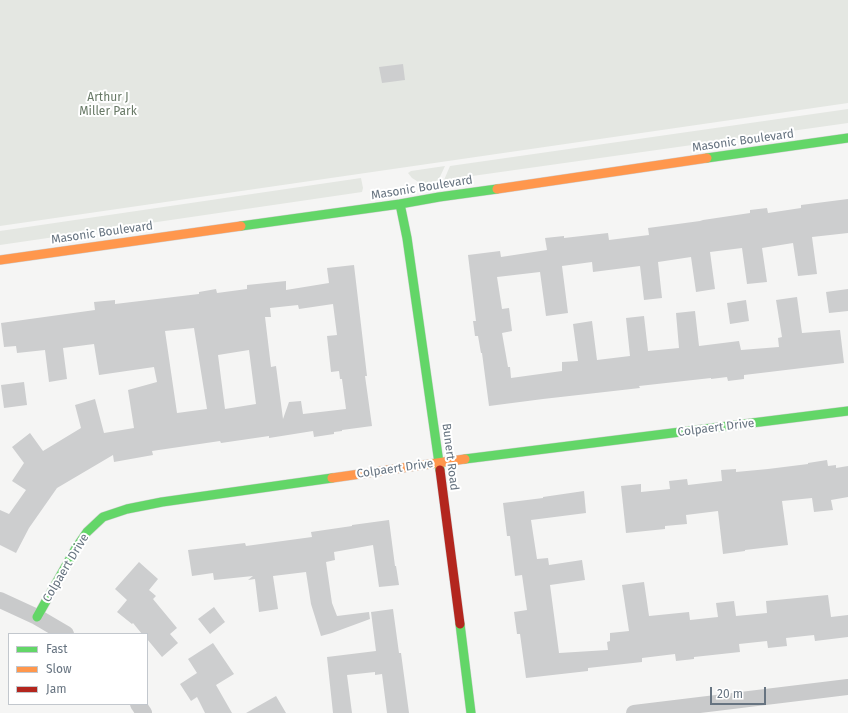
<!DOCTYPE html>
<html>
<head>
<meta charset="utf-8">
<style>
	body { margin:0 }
	#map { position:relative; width:848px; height:713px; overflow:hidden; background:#f5f5f4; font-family:"Fira Sans",sans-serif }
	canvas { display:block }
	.legend { position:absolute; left:8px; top:633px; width:140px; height:72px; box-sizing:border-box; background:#fff; border:1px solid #c2c7cd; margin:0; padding:5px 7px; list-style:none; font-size:12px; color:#677481 }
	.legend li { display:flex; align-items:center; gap:8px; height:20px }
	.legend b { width:20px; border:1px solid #c2c7cd }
	.scale { position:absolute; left:710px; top:687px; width:56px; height:18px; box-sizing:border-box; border:2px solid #677481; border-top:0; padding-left:5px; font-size:12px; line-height:14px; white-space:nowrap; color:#677481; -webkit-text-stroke:3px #fff; paint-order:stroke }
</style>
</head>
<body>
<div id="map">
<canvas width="848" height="713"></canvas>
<ul class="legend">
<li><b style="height:5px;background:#63d668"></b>Fast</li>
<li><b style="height:5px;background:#ff974d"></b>Slow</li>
<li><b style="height:5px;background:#b3261e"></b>Jam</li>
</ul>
<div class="scale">20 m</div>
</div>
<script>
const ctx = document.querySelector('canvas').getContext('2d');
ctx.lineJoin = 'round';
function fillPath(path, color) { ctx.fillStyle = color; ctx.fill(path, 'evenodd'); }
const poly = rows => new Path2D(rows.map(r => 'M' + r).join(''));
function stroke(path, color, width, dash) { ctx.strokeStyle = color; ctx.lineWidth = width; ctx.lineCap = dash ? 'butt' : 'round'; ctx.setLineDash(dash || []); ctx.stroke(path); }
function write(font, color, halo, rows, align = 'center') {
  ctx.font = font + ' "Fira Sans",sans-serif'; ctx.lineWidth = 4; ctx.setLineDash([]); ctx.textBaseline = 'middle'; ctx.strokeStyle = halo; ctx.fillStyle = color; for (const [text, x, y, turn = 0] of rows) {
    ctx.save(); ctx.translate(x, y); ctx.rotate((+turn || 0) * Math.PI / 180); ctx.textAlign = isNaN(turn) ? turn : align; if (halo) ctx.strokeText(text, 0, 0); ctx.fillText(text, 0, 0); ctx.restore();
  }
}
fillPath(poly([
	[0,0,848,0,848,103,0,226],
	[848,109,848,123,444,180,450,166],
	[445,166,438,181,424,183,420,183,412,178,408,173,411,171],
	[361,178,363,188,362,192,0,245,0,231]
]), '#e4e7e2');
fillPath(poly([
	[403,64,405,80,382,83,379,67],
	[848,199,848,233,812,237,817,274,798,276,793,243,762,248,767,282,747,284,742,248,710,252,715,289,696,292,691,257,658,262,662,298,644,300,640,266,593,272,592,262,562,266,568,313,546,316,540,272,497,277,502,309,509,308,512,331,502,333,508,367,510,367,511,378,562,371,562,362,578,361,573,324,592,321,597,360,630,356,626,318,644,316,648,351,679,348,676,313,695,311,699,346,739,341,741,350,779,347,778,338,782,337,776,300,797,297,802,333,840,330,844,363,744,375,744,379,728,381,727,377,711,379,711,378,639,386,640,388,543,399,489,406,482,353,481,353,478,336,475,336,473,321,476,321,468,255,500,251,501,257,547,250,545,238,564,236,564,238,608,233,609,240,649,235,648,228,700,221,703,220,750,213,750,210,767,208,768,213,801,208,801,205],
	[354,265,367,376,365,376,372,426,342,430,342,431,334,432,334,434,314,437,313,431,269,438,269,436,221,443,220,441,152,451,153,455,114,462,113,455,57,488,29,528,16,553,0,545,0,510,9,514,26,490,12,481,24,463,12,447,30,433,43,451,81,428,75,405,95,399,104,433,134,428,128,390,157,382,154,367,99,375,94,344,63,348,67,379,49,382,45,350,17,353,16,346,4,347,1,323,95,310,94,302,115,300,115,304,199,294,199,292,216,289,217,293,247,289,247,285,286,281,286,290,329,283,327,268],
	[333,304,337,335,327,336,331,372,339,371,340,379,342,379,346,409,303,414,301,401,289,402,283,419,276,366,271,367,265,317,271,317,270,308,298,305,299,309],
	[194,328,207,409,177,413,165,331],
	[249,350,256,404,225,409,218,355],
	[848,289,848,311,829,313,826,292],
	[746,300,749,321,730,324,727,303],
	[24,382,27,405,4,408,1,385],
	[827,460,828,466,836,465,836,468,848,466,848,497,831,500,833,510,814,512,812,498,782,501,788,545,745,550,745,551,723,554,718,511,686,515,687,524,665,526,665,529,626,533,621,486,641,484,641,492,670,489,669,481,687,479,688,485,722,481,721,470,736,469,736,472,768,469,808,464,808,463],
	[584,491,586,513,531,520,537,559,548,558,549,565,582,560,585,580,550,585,559,653,608,650,607,642,610,641,610,633,629,631,622,585,644,582,649,616,689,612,690,620,718,617,716,603,734,601,736,616,767,613,766,601,828,595,831,617,848,615,848,637,815,641,814,635,786,638,787,646,768,648,767,641,739,644,740,652,694,657,694,659,676,661,675,654,642,658,642,662,588,668,588,671,526,678,520,634,517,634,514,612,527,610,522,575,515,576,510,536,507,536,503,503,543,498,543,497],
	[389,520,395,566,396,566,399,585,379,587,373,545,334,552,335,560,326,562,332,603,337,616,369,612,370,619,332,633,321,636,311,604,306,572,273,576,278,609,259,612,255,579,248,580,253,576,214,580,213,573,192,576,188,550,245,543,246,546,312,537,311,532,352,526,352,525],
	[139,562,158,579,149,590,156,596,153,599,177,628,170,634,178,643,162,657,147,639,147,634,142,634,133,623,132,624,117,612,127,600,115,589],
	[214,607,225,622,210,634,198,619],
	[393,609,399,653,401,653,409,713,387,713,382,674,375,675,375,672,347,675,352,713,333,713,327,657,376,651,371,612],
	[213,643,234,674,216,685,232,713,205,713,197,697,191,701,180,684,197,673,188,659],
	[276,696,286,713,246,713]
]), '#cdcecf');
const fast = poly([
	[707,158,848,138],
	[400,204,407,238,440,470],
	[241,226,400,204,439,197,497,189],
	[465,459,848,411],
	[37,617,76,548,87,532,103,517,127,509,162,502,332,478],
	[460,624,471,713]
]);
const slow = poly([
	[497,189,707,158],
	[0,260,241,226],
	[332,478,465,459]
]);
const jam = poly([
	[440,470,460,624]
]);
stroke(fast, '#d1d1d2', 10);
stroke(slow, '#d1d1d2', 10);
stroke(jam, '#d1d1d2', 10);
stroke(poly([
	[0,600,37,617,66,634],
	[138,704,144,713],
	[634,713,848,687]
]), '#c9cacb', 16);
stroke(fast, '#63d668', 9);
stroke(slow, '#ff974d', 9);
stroke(jam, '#b3261e', 9);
write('12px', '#687966', '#fff', [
	["Arthur J",108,98],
	["Miller Park",108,112]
]);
write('12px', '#677481', '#fff', [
	["Masonic Boulevard",743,141,-8],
	["Masonic Boulevard",422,188,-9],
	["Masonic Boulevard",102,233,-8],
	["Colpaert Drive",716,428,-7],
	["Bunert Road",450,457,83],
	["Colpaert Drive",395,469,-8],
	["Colpaert Drive",66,568,-59]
]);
</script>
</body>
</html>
